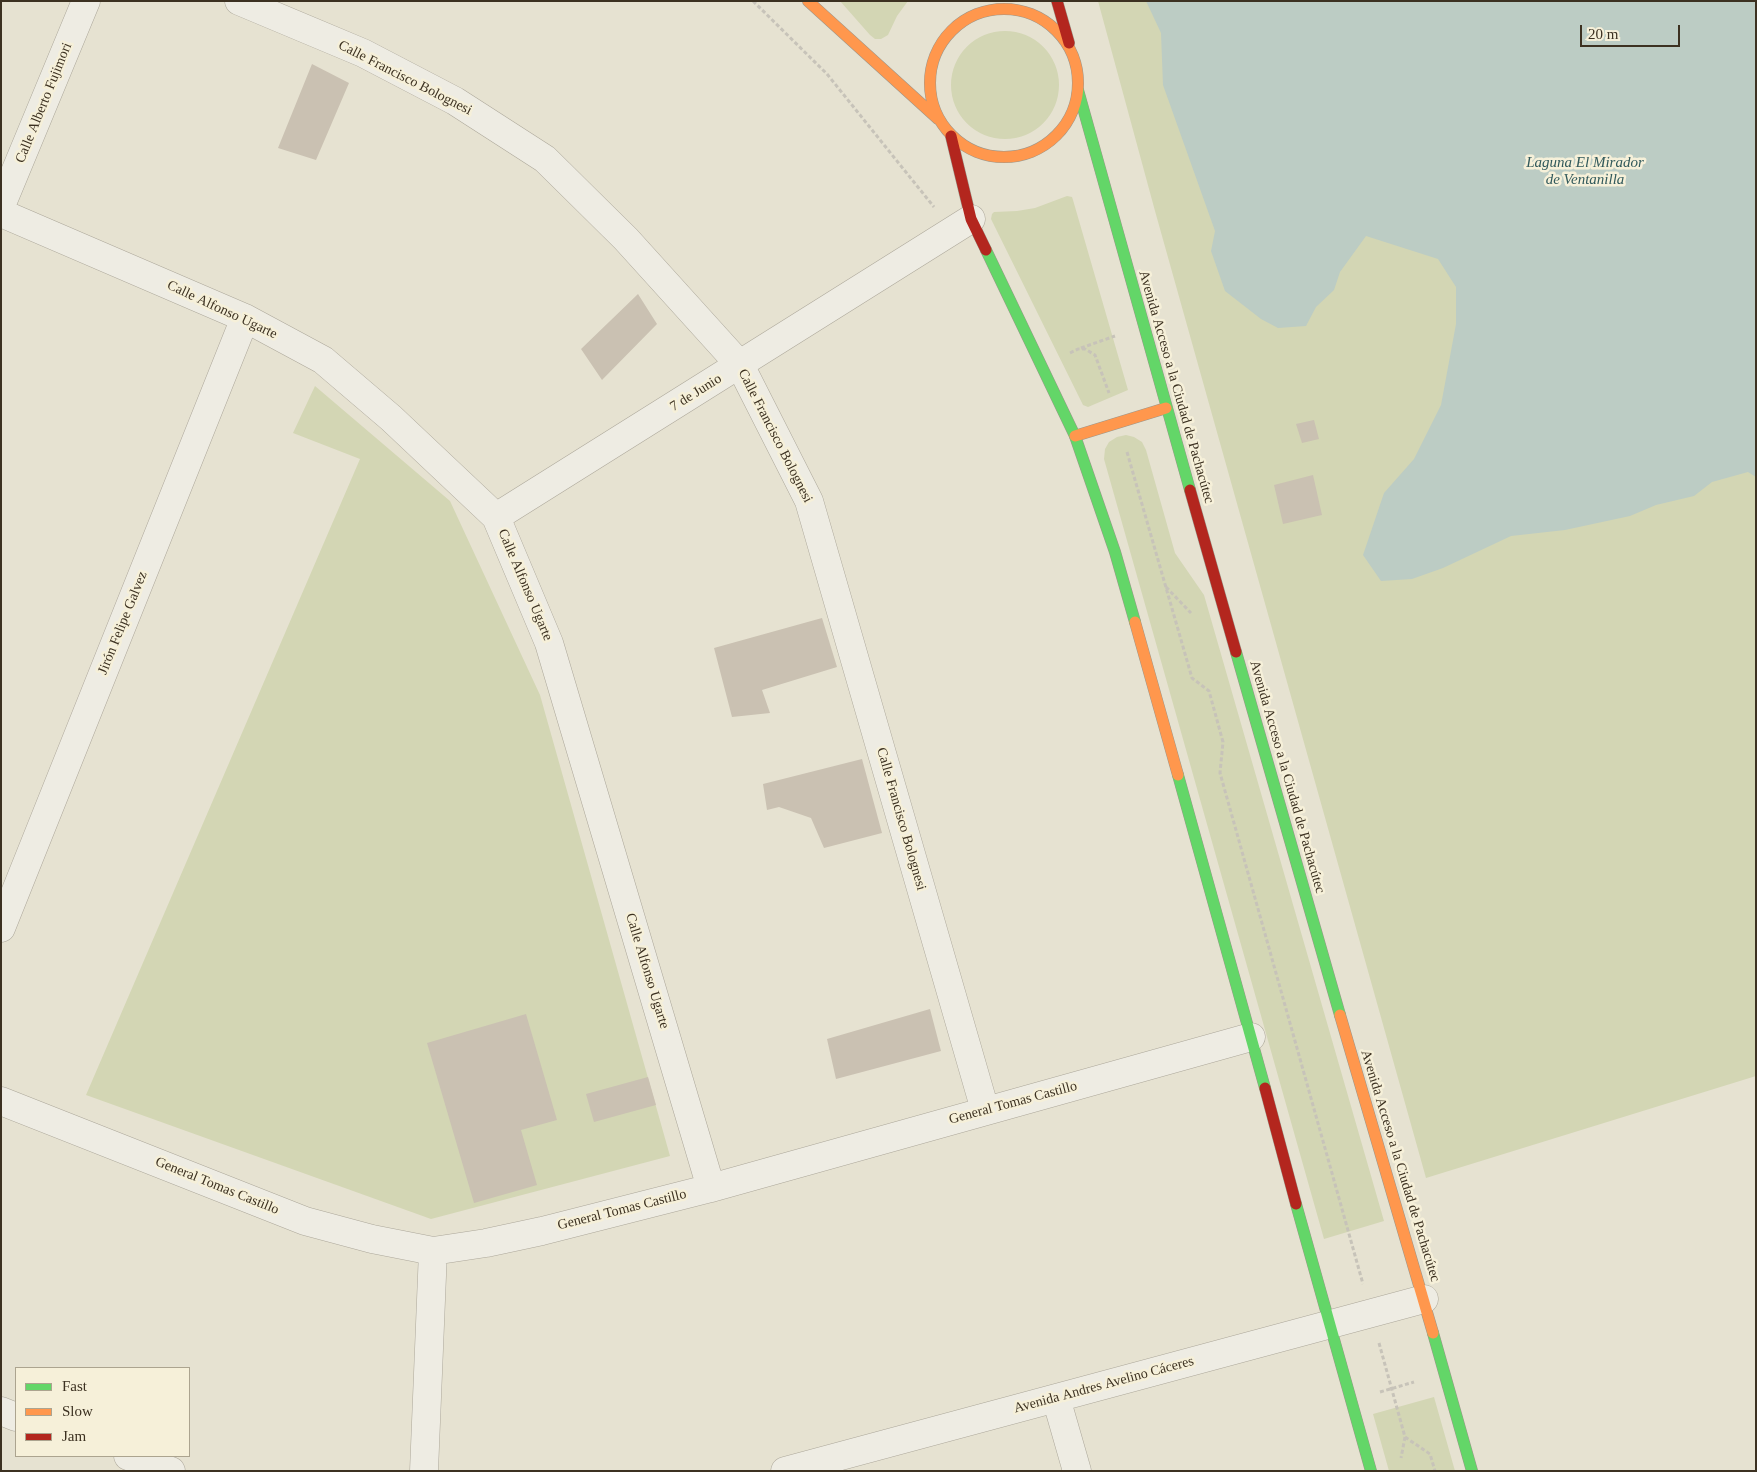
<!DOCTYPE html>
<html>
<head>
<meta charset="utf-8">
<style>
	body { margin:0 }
	#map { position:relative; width:1757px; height:1472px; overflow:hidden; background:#e6e2d1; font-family:"Times New Roman",serif }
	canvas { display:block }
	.frame { position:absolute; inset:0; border:2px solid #3c3121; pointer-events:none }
	.legend { position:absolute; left:15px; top:1367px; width:175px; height:90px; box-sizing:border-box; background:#f6f0d9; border:1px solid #aca48f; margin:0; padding:6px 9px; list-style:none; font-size:15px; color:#3c3121 }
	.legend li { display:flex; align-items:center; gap:10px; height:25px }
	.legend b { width:25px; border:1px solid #aca48f }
	.scale { position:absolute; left:1580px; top:25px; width:100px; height:22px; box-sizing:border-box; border:2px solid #3c3121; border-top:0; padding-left:6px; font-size:15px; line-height:18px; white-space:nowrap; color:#3c3121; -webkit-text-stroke:4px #f6f0d9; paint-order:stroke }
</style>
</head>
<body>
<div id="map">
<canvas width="1757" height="1472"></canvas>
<div class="frame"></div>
<ul class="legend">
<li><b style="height:6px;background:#63d668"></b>Fast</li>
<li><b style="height:6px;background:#ff974d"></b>Slow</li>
<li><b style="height:6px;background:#b3261e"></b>Jam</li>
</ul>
<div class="scale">20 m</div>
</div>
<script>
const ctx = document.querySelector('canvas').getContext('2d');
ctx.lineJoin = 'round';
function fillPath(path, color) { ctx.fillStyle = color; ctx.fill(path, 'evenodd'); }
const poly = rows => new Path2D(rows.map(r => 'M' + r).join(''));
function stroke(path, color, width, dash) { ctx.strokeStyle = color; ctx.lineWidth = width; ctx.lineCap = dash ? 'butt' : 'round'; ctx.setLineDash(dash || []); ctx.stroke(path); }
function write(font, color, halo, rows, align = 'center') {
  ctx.font = font + ' "Times New Roman",serif'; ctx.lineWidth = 5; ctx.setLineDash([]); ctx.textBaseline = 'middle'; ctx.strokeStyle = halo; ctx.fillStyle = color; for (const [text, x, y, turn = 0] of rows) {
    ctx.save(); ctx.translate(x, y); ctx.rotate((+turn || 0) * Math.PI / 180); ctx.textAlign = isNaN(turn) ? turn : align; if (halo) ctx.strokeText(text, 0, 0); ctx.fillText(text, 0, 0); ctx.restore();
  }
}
fillPath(poly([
	[840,1,908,1,897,16,888,35,881,39,875,39,870,35],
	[1098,1,1756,1,1756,1076,1426,1178,1155,211],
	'951 85a54 54 0 1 1 108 0a54 54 0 1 1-108 0Z',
	[1067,196,1072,197,1073,200,1128,390,1088,407,1083,405,991,219,992,214,994,212,1017,211,1035,208],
	[315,386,450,501,540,695,670,1156,431,1219,86,1095,360,459,293,433],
	[1126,435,1134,437,1142,442,1146,450,1175,553,1204,595,1384,1221,1324,1239,1104,459,1105,449,1109,442,1117,437],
	[1434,1397,1455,1471,1389,1471,1373,1414]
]), '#d3d6b4');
fillPath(poly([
	[1146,1,1756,1,1756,477,1748,472,1712,482,1694,496,1656,505,1630,516,1565,530,1511,536,1443,568,1412,579,1381,581,1363,555,1384,493,1414,459,1441,405,1456,324,1456,287,1438,259,1366,236,1340,272,1334,290,1316,307,1306,326,1278,328,1261,319,1225,291,1211,251,1215,231,1163,85,1161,33]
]), '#bcccc4');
fillPath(poly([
	[312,64,349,83,316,160,278,148],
	[638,294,657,324,602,380,581,349],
	[1314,420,1319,439,1302,443,1296,424],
	[1313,475,1322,515,1283,524,1274,485],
	[822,618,837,667,762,690,770,713,732,717,714,648],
	[862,759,882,833,824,848,811,818,779,807,767,810,763,784],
	[930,1009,941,1051,836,1079,827,1039],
	[526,1014,557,1120,521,1130,537,1185,474,1203,427,1043],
	[648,1077,656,1105,594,1122,586,1094]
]), '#cac1b2');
const street = poly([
	[239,1,363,53,455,101,545,159,626,239,740,365,809,501,985,1110],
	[1,206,86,1],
	[1,213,245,318,323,360,391,418,496,517,549,643,711,1188],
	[496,517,971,219],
	[1,928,245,318],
	[1,1101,305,1221,372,1239,433,1251,486,1243,542,1231,711,1188,1251,1037],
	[1056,1398,1077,1471],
	[1,1411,16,1417],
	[128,1456,171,1471],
	[424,1471,433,1251],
	[785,1471,1424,1299]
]);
const fast = poly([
	[1078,90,1190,490],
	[986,250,1075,436,1115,552,1135,622],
	[1236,652,1340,1015],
	[1178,775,1265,1088],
	[1296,1204,1371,1471],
	[1433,1333,1472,1471]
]);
const slow = poly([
	[808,1,938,119],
	'930 83a74 74 0 1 1 148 0a74 74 0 1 1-148 0Z',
	[1075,436,1166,408],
	[1135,622,1178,775],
	[1340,1015,1433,1333]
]);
const jam = poly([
	[1057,1,1069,43],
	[951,136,971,219,986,250],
	[1190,490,1236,652],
	[1265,1088,1296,1204]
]);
stroke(street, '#aca79a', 29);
stroke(fast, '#9c968a', 12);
stroke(slow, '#9c968a', 12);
stroke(jam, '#9c968a', 12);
stroke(poly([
	[753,1,827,74,934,207],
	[1081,348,1115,336],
	[1070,353,1078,349,1085,349,1095,355,1109,393],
	[1127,452,1192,678,1209,691,1223,742,1220,773,1363,1284],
	[1166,587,1191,613],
	[1379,1343,1405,1437,1401,1458],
	[1380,1392,1414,1382],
	[1405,1437,1430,1454,1435,1471]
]), '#c7c3b9', 3, [4, 2.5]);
stroke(street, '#eeece3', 28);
stroke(fast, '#63d668', 11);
stroke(slow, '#ff974d', 11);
stroke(jam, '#b3261e', 11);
write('14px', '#3c3121', '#f6f0d9', [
	["Calle Francisco Bolognesi",405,78,27],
	["Calle Alberto Fujimori",44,103,-68],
	["Calle Alfonso Ugarte",222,310,25],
	["Avenida Acceso a la Ciudad de Pachacútec",1176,387,74],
	["7 de Junio",696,393,-32],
	["Calle Francisco Bolognesi",775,436,63],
	["Calle Alfonso Ugarte",525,585,67],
	["Jirón Felipe Galvez",123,623,-68],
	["Avenida Acceso a la Ciudad de Pachacútec",1287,777,74],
	["Calle Francisco Bolognesi",901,819,74],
	["Calle Alfonso Ugarte",647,971,73],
	["General Tomas Castillo",1013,1103,-15],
	["Avenida Acceso a la Ciudad de Pachacútec",1400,1166,73],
	["General Tomas Castillo",217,1186,22],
	["General Tomas Castillo",622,1210,-14],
	["Avenida Andres Avelino Cáceres",1104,1385,-15]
]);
write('italic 15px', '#31595b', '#f6f0d9', [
	["Laguna El Mirador",1585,163],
	["de Ventanilla",1585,180]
]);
</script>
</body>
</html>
